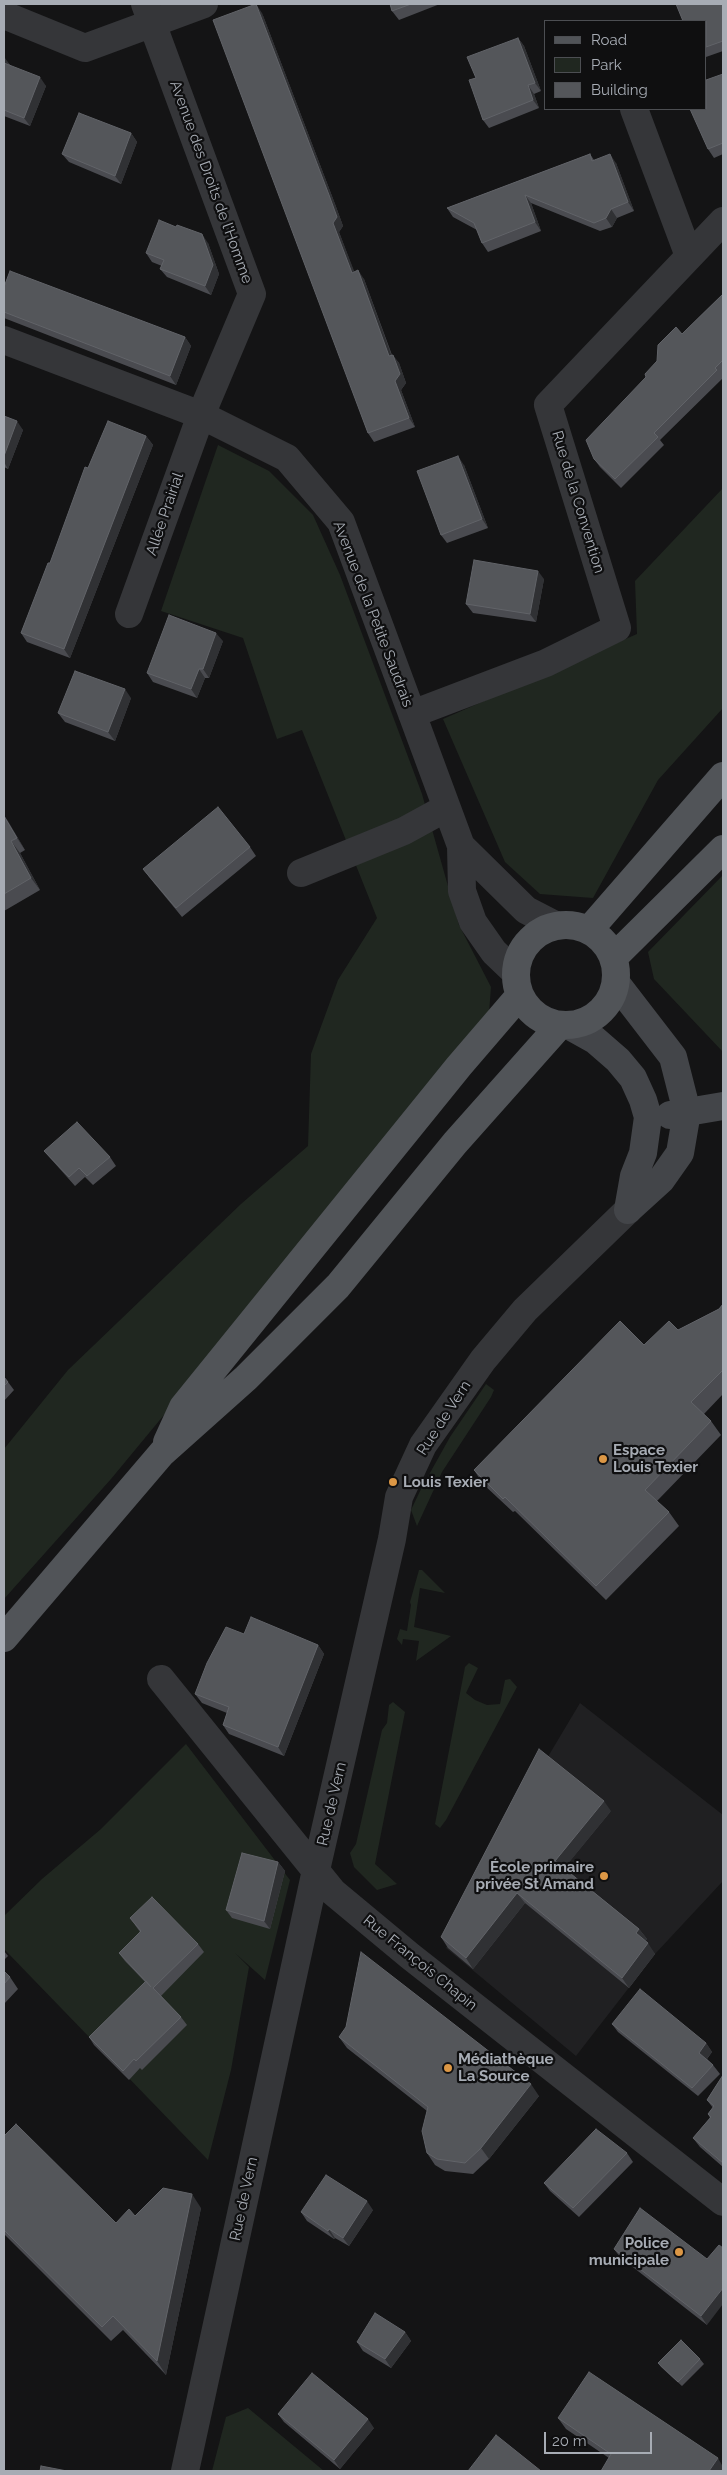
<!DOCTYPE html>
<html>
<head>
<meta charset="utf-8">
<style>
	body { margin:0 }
	#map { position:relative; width:727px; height:2475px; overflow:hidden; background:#141415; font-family:Raleway,sans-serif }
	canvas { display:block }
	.frame { position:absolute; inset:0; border:5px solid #a7acb4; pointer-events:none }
	.legend { position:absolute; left:544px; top:20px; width:162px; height:90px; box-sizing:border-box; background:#0f0f10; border:1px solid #4c4e52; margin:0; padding:6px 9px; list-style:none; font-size:15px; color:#a7acb4 }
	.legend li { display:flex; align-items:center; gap:10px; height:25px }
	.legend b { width:25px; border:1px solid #4c4e52 }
	.scale { position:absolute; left:544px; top:2432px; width:108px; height:22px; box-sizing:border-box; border:2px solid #a7acb4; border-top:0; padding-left:6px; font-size:15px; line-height:18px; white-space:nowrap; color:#a7acb4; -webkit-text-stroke:4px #0f0f10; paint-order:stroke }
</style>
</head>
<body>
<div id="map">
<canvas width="727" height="2475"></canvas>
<div class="frame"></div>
<ul class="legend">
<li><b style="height:6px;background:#515458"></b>Road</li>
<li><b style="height:14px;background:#202720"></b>Park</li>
<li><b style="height:14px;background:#54565a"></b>Building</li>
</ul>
<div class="scale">20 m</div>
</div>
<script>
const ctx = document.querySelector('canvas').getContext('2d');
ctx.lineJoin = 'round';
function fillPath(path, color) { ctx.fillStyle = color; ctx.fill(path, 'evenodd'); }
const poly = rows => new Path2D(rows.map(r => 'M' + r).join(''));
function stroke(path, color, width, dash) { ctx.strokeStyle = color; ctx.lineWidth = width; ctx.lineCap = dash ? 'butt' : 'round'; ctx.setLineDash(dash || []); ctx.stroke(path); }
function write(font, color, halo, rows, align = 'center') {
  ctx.font = font + ' Raleway,sans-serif'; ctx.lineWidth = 4.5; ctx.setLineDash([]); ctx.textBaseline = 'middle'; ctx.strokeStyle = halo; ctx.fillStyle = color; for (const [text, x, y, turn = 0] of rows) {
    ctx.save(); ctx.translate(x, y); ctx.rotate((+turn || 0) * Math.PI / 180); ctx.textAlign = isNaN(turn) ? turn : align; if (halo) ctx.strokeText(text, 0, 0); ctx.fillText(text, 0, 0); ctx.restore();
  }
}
fillPath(poly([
	[580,1703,723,1815,723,1881,655,1954,576,2056,446,1948,546,1760]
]), '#202022');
fillPath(poly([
	[218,445,269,471,313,515,340,575,422,794,459,925,491,987,489,1013,465,1051,111,1479,4,1599,4,1449,68,1370,241,1204,308,1146,311,1054,338,980,377,918,302,730,277,739,243,638,161,611],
	[723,488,723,708,658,780,593,898,540,894,505,862,443,719,637,634,635,581],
	[723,875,723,1052,654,979,648,952],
	[486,1384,494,1390,491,1397,442,1472,417,1526,411,1510,421,1489,450,1437],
	[419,1570,422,1570,445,1593,420,1588,414,1627,451,1636,416,1661,419,1641,403,1639,402,1645,397,1639,400,1629,407,1631,411,1605,410,1602],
	[469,1663,478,1668,466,1693,475,1700,487,1705,500,1704,505,1680,510,1679,517,1687,446,1820,440,1828,435,1824,465,1667],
	[393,1702,405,1712,375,1864,397,1884,377,1890,354,1867,350,1853,356,1844,382,1730,387,1723,389,1705],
	[186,1744,290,1880,265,1980,235,1953,249,1967,231,2070,208,2160,4,1949,4,1916,42,1879,101,1829],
	[248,2408,324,2471,212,2471,226,2417]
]), '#202720');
stroke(poly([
	[4,15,85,48,204,4],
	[634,109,689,256],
	[4,340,201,415,287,458,341,522,461,846,462,891,473,922,494,952,516,973],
	[129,614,201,415,252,294,145,4],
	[412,714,546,663,617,628,548,405,723,221],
	[461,846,526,910,557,926],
	[301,873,404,831,446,808],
	[161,1679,333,1892,410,1956,723,2202],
	[185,2471,316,1870,392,1539,399,1497,423,1445,483,1360,525,1310,628,1210]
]), '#353639', 28);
stroke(poly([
	[616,983,673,1057,687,1112,680,1153,661,1180,628,1210],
	[568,1025,595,1040,618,1060,633,1078,643,1100,648,1117,643,1153,634,1176,628,1210],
	[670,1115,723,1106]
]), '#434549', 28);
stroke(poly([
	'516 975a50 50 0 1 1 100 0a50 50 0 1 1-100 0Z',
	[589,930,723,776],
	[613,958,723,849],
	[167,1442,183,1407,459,1066,520,995],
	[4,1638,162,1453,246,1378,338,1286,455,1143,560,1025]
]), '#515458', 28);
fillPath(poly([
	[390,4,440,4,399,20,392,11],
	[723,4,723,51,706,57,706,21],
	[262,13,335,204,343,226,339,232,354,272,364,279,392,355,399,363,406,383,401,390,415,427,374,442,368,433],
	[518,38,524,46,541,91,534,94,539,108,489,128,483,120,476,78],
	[4,58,11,66,46,86,30,126,4,116],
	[723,74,723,154,714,158,708,149],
	[131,133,137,142,121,184,69,162,62,154],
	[590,154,594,160,616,163,634,211,617,218,612,227,600,231,531,203,541,231,488,252,482,243,477,230,453,217,447,208],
	[208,243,219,274,211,295,167,277,160,269,162,266,152,262,146,253],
	[4,287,185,337,191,346,176,385,4,318],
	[723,294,723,375,722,376,723,378,660,440,664,445,621,488,600,467,594,459,646,377,682,334],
	[4,416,23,430,8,469,4,467],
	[146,436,153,445,70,658,27,642,21,633,50,563,88,468],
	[464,465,488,528,447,543,441,535],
	[544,579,536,622,473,613,466,604],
	[223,641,209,678,205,678,197,698,153,682,147,673],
	[131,698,115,741,65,722,58,713],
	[4,815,25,850,20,853,40,890,4,911],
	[250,847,256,856,182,917,149,877,143,869],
	[44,1151,110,1157,116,1166,93,1185,85,1177,75,1186,51,1159],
	[723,1304,723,1394,704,1414,711,1421,721,1435,657,1501,669,1512,679,1526,606,1600,515,1511,513,1512,483,1484,474,1470,644,1345,678,1330,719,1309],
	[4,1377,8,1382,14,1390,4,1401],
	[244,1634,318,1645,324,1654,284,1756,229,1734,223,1725,227,1713,202,1703,195,1694],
	[611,1811,564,1868,639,1929,647,1939,645,1941,655,1954,629,1988,525,1903,473,1969,448,1948,441,1937],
	[278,1862,285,1871,270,1929,232,1918,226,1910],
	[130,1918,198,1944,204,1952,161,1996,181,2017,187,2025,142,2070,140,2068,129,2080,94,2045,89,2037,145,1982,125,1961,119,1953,140,1932],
	[4,1951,8,1956,4,1960],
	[4,1971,10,1977,18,1989,4,2004],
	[612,2024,706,2043,712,2052,707,2059,713,2065,720,2074,698,2096,618,2032],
	[339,2037,539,2096,489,2159,473,2174,445,2171,435,2165,427,2153,427,2111,347,2048],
	[723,2075,723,2167,700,2147,693,2138,710,2118,708,2114,713,2108,707,2100],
	[4,2136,116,2223,135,2216,201,2208,166,2375,123,2330,111,2341,4,2234],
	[627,2153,633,2162,579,2217,550,2191,544,2183],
	[373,2210,349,2246,335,2238,334,2239,307,2221,301,2212],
	[614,2249,707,2259,707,2325,620,2257],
	[405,2332,411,2341,391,2368,363,2351,357,2342],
	[700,2359,704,2364,682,2386,661,2367,658,2363],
	[278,2414,374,2428,340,2469,284,2422],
	[558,2418,723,2467,609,2458,566,2429]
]), '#4a4b50');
fillPath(poly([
	[256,4,262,13,335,204,343,226,339,232,358,281,352,273,333,223],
	[518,38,524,46,541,91,535,83],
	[5,58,11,67,4,63],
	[40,77,46,86,30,126,24,118],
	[528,85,534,94,539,108,533,100],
	[131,133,137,142,121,184,115,176],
	[610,154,616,163,634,211,628,202],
	[525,195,531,203,541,231,535,222],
	[611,209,617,218,612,227,606,218],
	[202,234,208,243,219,274,211,295,205,286],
	[358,270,364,279,395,365,389,356],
	[185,337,191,346,176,385,170,376],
	[393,355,399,363,406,383,401,390,415,427,409,418,395,381],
	[17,421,23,430,8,469,4,462,4,456],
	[146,436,153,445,70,658,64,649],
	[458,456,464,465,488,528,482,519],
	[538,571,544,579,536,622,530,614],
	[216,633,223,641,209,678,203,669],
	[199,669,205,678,197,698,191,689],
	[125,689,131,698,115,741,108,732],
	[4,815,8,821,25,850,17,838],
	[11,841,20,853,40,890,31,878],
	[318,1645,324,1654,284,1756,278,1747],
	[604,1801,611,1811,562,1871,555,1861],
	[278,1862,285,1871,270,1929,264,1921],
	[517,1893,525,1903,473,1969,466,1958],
	[639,1929,647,1939,643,1944,636,1933],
	[648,1943,655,1954,629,1988,622,1978],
	[706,2043,712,2052,705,2061,699,2053],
	[531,2084,539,2096,489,2159,481,2148],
	[192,2194,201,2208,166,2375,157,2361],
	[367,2201,373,2210,349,2246,343,2238],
	[329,2229,335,2238,334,2239,328,2231],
	[723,2288,723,2304,707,2325,701,2316],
	[405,2332,411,2341,391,2368,385,2359],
	[368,2419,374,2428,340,2469,334,2460],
	[718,2458,723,2467,723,2471,709,2471]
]), '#303134');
const building = poly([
	[256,4,329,195,337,217,333,223,352,273,358,270,389,356,393,355,400,374,395,381,409,418,368,433,213,20,256,4],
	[390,4,411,4,392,11,390,4],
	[676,4,723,4,723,41,706,47,706,21,683,21,676,4],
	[518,38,535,83,528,85,533,100,483,120,469,80,476,78,467,57,518,38],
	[4,63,40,77,24,118,4,110,4,63],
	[723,74,723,143,708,149,690,109,706,109,706,80,723,74],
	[79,113,131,133,115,176,62,154,79,113],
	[590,154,592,161,610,154,628,202,611,209,606,218,594,223,525,195,535,222,482,243,474,223,447,208,590,154],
	[159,220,176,227,177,225,202,234,213,265,205,286,160,269,164,260,146,253,159,220],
	[10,271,185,337,170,376,4,312,4,287,10,271],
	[723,294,723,360,715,368,717,370,654,433,658,437,615,479,594,459,586,440,646,377,645,374,657,361,658,345,676,327,682,334,723,294],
	[4,416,17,421,4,456,4,416],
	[108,421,146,436,64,649,21,633,48,563,50,563,85,467,88,468,108,421],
	[458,456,482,519,441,535,417,471,458,456],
	[474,560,538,571,530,614,466,604,474,560],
	[169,615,216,633,203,669,199,669,191,689,147,673,169,615],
	[75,671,125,689,108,732,58,713,75,671],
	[218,807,250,847,176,908,143,869,218,807],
	[4,816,17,838,11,841,31,878,4,894,4,816],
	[77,1122,110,1157,87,1176,79,1168,69,1177,44,1151,77,1122],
	[723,1304,723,1370,691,1402,711,1421,645,1490,669,1512,596,1586,505,1497,503,1499,474,1470,620,1321,644,1345,669,1321,678,1330,719,1309,723,1304],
	[4,1377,8,1382,4,1386,4,1377],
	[251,1617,318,1645,278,1747,223,1725,229,1707,195,1694,207,1663,226,1627,244,1634,251,1617],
	[539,1749,604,1801,555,1861,639,1929,636,1933,648,1943,622,1978,517,1893,466,1958,441,1937,539,1749],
	[242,1853,278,1862,264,1921,226,1910,242,1853],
	[152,1897,198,1944,153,1988,181,2017,136,2061,134,2059,123,2071,89,2037,146,1981,151,1987,119,1953,141,1931,130,1918,152,1897],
	[361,1952,531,2084,481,2148,465,2163,437,2159,427,2153,422,2131,428,2107,339,2037,346,2027,361,1952],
	[4,1971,10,1977,4,1984,4,1971],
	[640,1989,706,2043,699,2053,713,2065,692,2088,612,2024,640,1989],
	[723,2075,723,2163,693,2138,711,2117,708,2114,714,2106,707,2100,723,2075],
	[16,2124,116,2223,129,2209,135,2216,163,2188,192,2194,157,2361,113,2316,102,2327,4,2230,4,2136,16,2124],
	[596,2129,627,2153,573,2208,544,2183,596,2129],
	[326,2175,367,2201,343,2238,329,2229,328,2231,301,2212,326,2175],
	[640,2208,707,2259,719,2245,723,2248,723,2288,701,2316,614,2249,640,2208],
	[375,2313,405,2332,385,2359,357,2342,375,2313],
	[681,2340,700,2359,678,2382,658,2363,681,2340],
	[589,2372,718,2458,709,2471,601,2471,611,2454,558,2418,589,2372],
	[312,2373,368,2419,334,2460,278,2414,312,2373],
	[496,2435,541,2471,468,2471,496,2435],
	[41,2466,67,2471,40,2471,41,2466]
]);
fillPath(building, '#54565a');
stroke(building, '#616368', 1);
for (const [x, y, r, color] of [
	[603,1459,5,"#dc9745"],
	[393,1482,5,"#dc9745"],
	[604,1876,5,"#dc9745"],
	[448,2068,5,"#dc9745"],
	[679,2252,5,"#dc9745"]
]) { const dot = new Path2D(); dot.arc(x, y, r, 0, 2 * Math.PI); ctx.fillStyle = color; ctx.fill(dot); stroke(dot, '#0f0f10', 2); }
write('15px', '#a7acb4', '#0f0f10', [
	["Avenue des Droits de l'Homme",211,182,70],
	["Rue de la Convention",578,502,73],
	["Allée Prairial",165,514,-71],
	["Avenue de la Petite Saudrais",373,614,69],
	["Rue de Vern",444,1418,-57],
	["Rue de Vern",332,1804,-77],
	["Rue François Chapin",420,1963,39],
	["Rue de Vern",244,2199,-78]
]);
write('bold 15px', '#a7acb4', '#0f0f10', [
	["Espace",613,1450],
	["Louis Texier",613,1467],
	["Louis Texier",403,1482],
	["École primaire",594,1867,"right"],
	["privée St Amand",594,1884,"right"],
	["Médiathèque",458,2059],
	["La Source",458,2076],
	["Police",669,2243,"right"],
	["municipale",669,2260,"right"]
], 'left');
</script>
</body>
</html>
